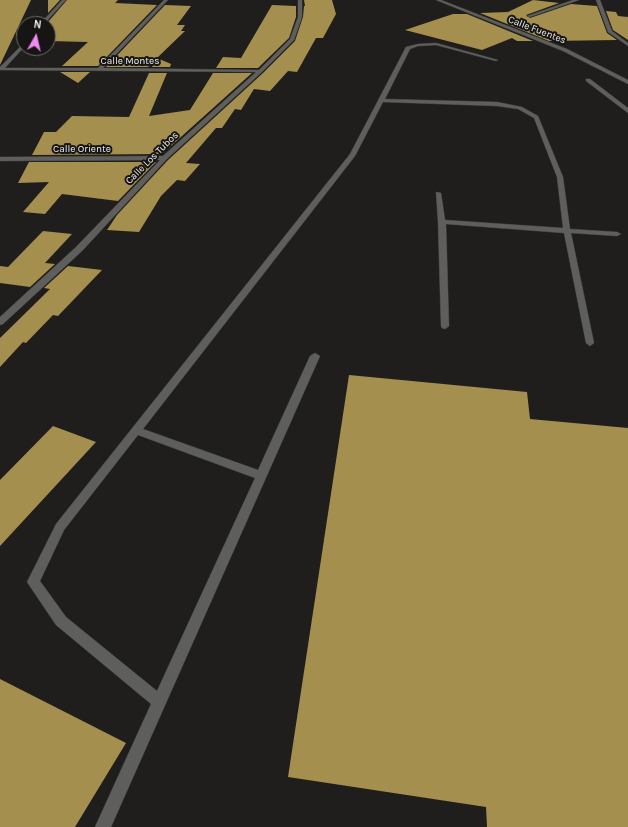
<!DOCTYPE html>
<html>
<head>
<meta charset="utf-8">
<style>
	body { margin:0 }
	#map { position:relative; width:628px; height:827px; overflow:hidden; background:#1f1e1c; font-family:Karla,sans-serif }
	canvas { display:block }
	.north { position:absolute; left:16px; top:16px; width:40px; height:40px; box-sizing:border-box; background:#161513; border:1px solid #6d6c6a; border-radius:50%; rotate:8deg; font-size:11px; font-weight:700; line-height:16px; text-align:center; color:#efefed }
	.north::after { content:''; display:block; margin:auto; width:14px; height:18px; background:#f28af3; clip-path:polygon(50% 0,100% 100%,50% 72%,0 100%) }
</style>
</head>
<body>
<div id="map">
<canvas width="628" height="827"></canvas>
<div class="north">N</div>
</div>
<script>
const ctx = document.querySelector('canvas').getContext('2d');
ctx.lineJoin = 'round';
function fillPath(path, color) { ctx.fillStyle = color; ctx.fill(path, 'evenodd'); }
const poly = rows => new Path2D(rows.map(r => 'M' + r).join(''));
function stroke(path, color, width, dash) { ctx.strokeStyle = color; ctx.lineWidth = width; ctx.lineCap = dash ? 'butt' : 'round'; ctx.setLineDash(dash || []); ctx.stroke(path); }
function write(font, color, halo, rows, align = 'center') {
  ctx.font = font + ' Karla,sans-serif'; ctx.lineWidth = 4; ctx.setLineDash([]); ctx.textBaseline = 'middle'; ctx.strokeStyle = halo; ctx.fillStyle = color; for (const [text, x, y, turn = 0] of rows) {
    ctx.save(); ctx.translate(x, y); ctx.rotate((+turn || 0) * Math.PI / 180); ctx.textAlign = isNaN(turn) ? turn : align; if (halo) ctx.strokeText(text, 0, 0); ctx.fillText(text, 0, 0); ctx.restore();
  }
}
fillPath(poly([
	[0,0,31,0,0,65],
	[48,0,60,0,48,13],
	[67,0,118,0,115,3,157,5,98,66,62,66,88,42,48,41,48,22],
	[304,0,332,0,336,14,323,38,316,38,297,72,288,71,270,91,254,89,241,110,235,109,222,128,216,128,186,163,200,164,185,181,177,180,161,196,139,232,107,230,117,215,168,160,263,73,295,41,303,17,304,6,305,6],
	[533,0,559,3,526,15,530,18,571,4,597,6,607,33,617,40,549,41,480,13,508,12],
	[165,5,191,6,177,25,185,25,181,31,185,31,157,58,171,64,170,67,152,67,155,60,148,67,106,67],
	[272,5,296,6,296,17,289,38,258,68,216,68,223,57,241,58],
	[606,11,616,12,618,16,628,17,628,40,613,30],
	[453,14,467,14,533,41,517,41,512,38,482,50,405,30],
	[60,72,90,72,78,83],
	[149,73,167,73,149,116,190,110,213,73,252,73,162,154,32,155,44,132,56,132,72,116,129,117],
	[29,162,156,162,118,201,62,194,45,214,23,212,49,182,18,183],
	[43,231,72,234,45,263,55,264,30,287,0,283,0,266,8,267],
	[68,266,102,270,58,316,53,315,26,343,23,342,0,367,0,338,50,289,44,288],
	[349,375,527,392,530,419,628,428,628,827,487,827,486,807,288,777],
	[53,426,96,442,0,546,0,480],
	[0,679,126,743,75,827,0,827]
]), '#a58f4e');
const lane = poly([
	[436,43,498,60,496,61,436,45,418,46,410,49,385,99,497,102,522,107,538,116,563,177,570,229,617,232,621,234,617,236,571,233,594,343,590,346,586,343,564,233,446,224,449,326,445,329,442,328,441,326,438,222,436,192,441,193,445,220,563,228,557,177,534,118,518,109,497,106,383,102,355,156,143,429,258,470,310,356,315,353,320,356,111,827,95,827,151,704,56,625,27,582,56,524,350,154,406,47,418,44,436,43],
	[138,435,255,478,157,691,66,617,40,581,64,530,138,435]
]);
const street = poly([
	[62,0,66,0,44,24,40,24,62,0],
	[164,0,168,0,103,68,259,70,290,39,298,17,298,0,302,0,302,17,294,40,262,72,167,159,82,251,3,324,0,325,0,317,76,247,160,160,0,161,0,157,163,156,256,72,0,70,0,67,24,43,24,47,5,68,98,68,164,0],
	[436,0,441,0,567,49,628,80,628,84,563,51,436,0],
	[573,0,579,0,530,17,527,16,573,0],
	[596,0,600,0,612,31,628,43,628,46,608,32,596,0],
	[586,79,590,79,628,108,628,113,586,81,586,79]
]);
stroke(lane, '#3c3b39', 1);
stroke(street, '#3c3b39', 1);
fillPath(lane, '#5e5e5c');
fillPath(street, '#5e5e5c');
write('10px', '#efefed', '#161513', [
	["Calle Fuentes",537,30,21],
	["Calle Montes",130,61],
	["Calle Oriente",82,149],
	["Calle Los Tubos",152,158,-45]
]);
</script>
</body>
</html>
